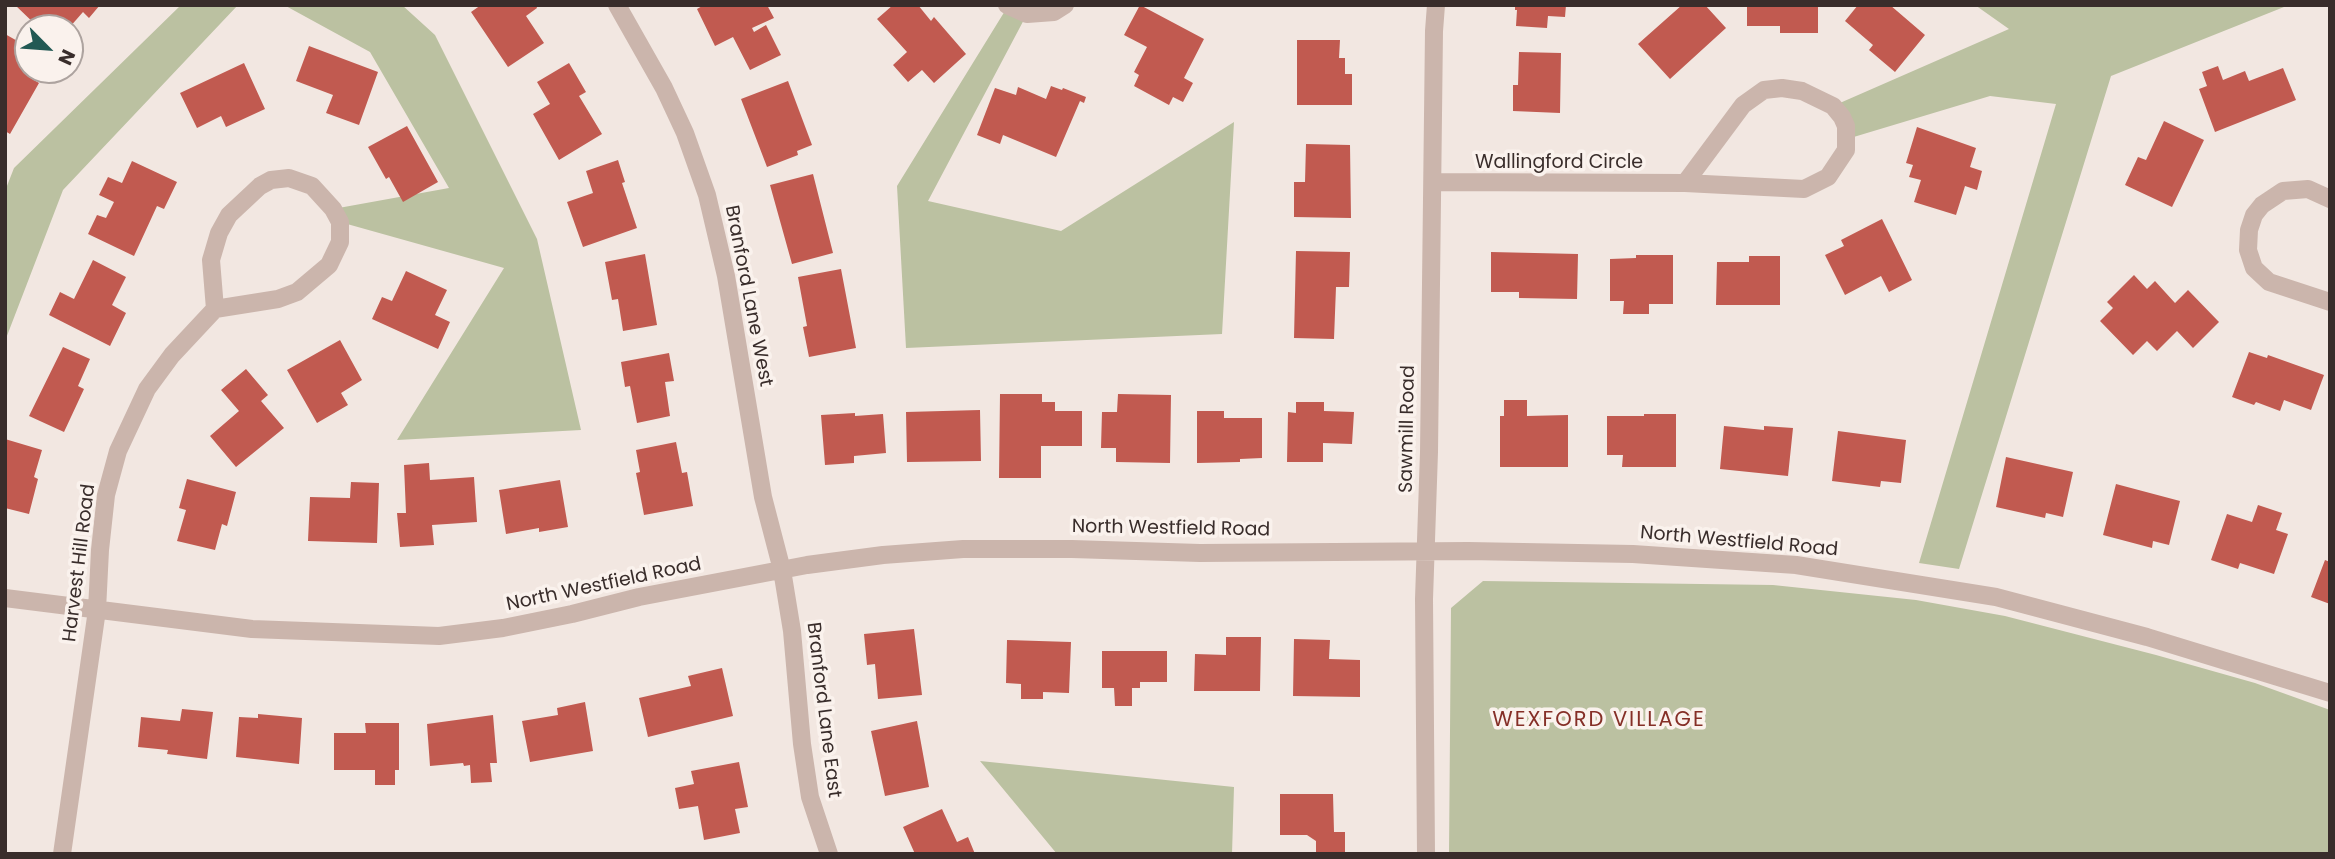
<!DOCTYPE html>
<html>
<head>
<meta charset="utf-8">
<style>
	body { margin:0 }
	#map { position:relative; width:2335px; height:859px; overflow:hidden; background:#f2e7e1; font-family:Poppins,sans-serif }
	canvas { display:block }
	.frame { position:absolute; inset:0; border:7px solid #392d2b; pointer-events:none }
	.north { position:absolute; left:14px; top:14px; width:70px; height:70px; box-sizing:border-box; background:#faf2ed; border:2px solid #ada39f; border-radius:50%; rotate:115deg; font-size:19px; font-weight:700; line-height:28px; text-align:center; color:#392d2b }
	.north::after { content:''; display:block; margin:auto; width:24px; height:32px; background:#225954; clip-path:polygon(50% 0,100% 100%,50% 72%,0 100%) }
</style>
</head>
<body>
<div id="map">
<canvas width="2335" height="859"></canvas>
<div class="frame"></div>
<div class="north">N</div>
</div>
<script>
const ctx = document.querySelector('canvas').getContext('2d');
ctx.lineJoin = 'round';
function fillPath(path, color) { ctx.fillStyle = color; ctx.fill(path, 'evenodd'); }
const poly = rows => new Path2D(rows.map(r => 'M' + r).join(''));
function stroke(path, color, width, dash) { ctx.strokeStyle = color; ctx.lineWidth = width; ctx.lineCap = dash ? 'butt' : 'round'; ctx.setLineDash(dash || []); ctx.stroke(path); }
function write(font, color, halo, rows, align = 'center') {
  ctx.font = font + ' Poppins,sans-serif'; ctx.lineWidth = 7; ctx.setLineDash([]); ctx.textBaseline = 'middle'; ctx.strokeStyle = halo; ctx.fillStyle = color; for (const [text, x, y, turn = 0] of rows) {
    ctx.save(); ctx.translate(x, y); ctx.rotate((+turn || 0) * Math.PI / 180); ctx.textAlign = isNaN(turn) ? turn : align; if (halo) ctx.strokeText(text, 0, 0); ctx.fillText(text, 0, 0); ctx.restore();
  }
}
fillPath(poly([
	[181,5,238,5,63,190,5,341,5,191,14,168],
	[284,5,402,5,435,35,537,239,581,430,397,440,504,268,340,222,333,209,449,188,370,52],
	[1975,5,2289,5,2111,76,1959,569,1919,563,2056,104,1990,96,1847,139,1833,106,2009,29],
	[1008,6,1027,14,928,201,1061,231,1234,122,1222,334,906,348,897,186],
	[1483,581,1773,585,1916,600,2005,616,2156,655,2255,683,2330,710,2330,854,1449,854,1451,608],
	[980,761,1234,787,1232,854,1057,854]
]), '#bbc1a1');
fillPath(poly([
	[15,5,100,5,89,18,83,12,69,28,39,28],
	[481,5,536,5,537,8,526,16,544,43,508,67,471,12],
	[704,5,767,5,774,18,752,28,754,32,766,25,781,55,750,70,733,37,715,46,697,9],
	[893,5,918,5,931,21,934,17,966,54,934,83,922,70,908,82,893,65,907,52,877,19],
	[1140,5,1204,39,1184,78,1193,83,1183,102,1173,97,1169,105,1134,86,1139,75,1134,72,1147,47,1124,35],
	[1515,5,1566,5,1565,17,1548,16,1547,28,1516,26,1517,10,1515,10],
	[1682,5,1705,5,1726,28,1670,79,1638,44],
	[1747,5,1818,5,1818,33,1780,33,1780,26,1747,26],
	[1858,5,1890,5,1925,35,1895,72,1869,50,1873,45,1845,21],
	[5,34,28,47,28,70,33,70,29,77,39,83,10,134,5,131],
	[1297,40,1340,40,1339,58,1345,58,1345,74,1352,74,1352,105,1297,105],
	[309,46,378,72,359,125,326,113,333,95,296,81],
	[1519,52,1561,53,1560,113,1513,111,1513,85,1518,85],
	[244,63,265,109,226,127,221,116,197,128,180,93],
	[569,63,586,92,579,96,602,134,559,160,533,114,550,104,537,82],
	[2218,66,2223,80,2245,71,2249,81,2283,68,2296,100,2215,132,2199,89,2207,86,2202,72],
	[788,81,812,145,797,151,798,155,767,167,741,99],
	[1051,86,1062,90,1063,88,1086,97,1084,103,1080,101,1056,157,1003,135,1000,144,977,135,995,88,1016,95,1018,87,1046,99],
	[2164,121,2204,140,2172,207,2125,185,2138,157,2146,160],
	[407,126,438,182,403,202,389,177,386,179,368,147],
	[1917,127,1976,148,1970,167,1982,171,1977,190,1965,186,1956,215,1914,202,1921,180,1909,177,1913,165,1906,163],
	[1306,144,1350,145,1351,218,1294,217,1294,182,1305,182],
	[618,160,625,182,622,183,637,228,583,247,567,202,593,193,586,171],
	[132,161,177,182,164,209,157,206,134,256,88,234,97,215,106,218,114,202,99,195,108,177,122,183],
	[813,174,833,253,792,264,770,185],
	[1882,219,1912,280,1889,292,1881,276,1845,295,1825,255,1844,246,1841,240],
	[1296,251,1350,252,1349,287,1336,287,1334,339,1294,338],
	[1491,252,1578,254,1577,299,1519,298,1519,292,1491,292],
	[645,254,657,325,623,331,618,299,612,300,605,262],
	[1636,255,1673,255,1673,304,1649,304,1649,314,1623,314,1624,301,1610,301,1610,259,1636,258],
	[1749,256,1780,256,1780,305,1716,305,1717,262,1749,262],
	[93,260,126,277,112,305,126,313,110,346,49,315,60,292,74,299],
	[841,269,856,348,809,357,803,327,807,326,798,277],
	[406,271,447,290,435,315,450,322,438,349,372,319,382,297,392,301],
	[2134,275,2147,289,2155,281,2175,303,2188,290,2219,322,2193,348,2177,331,2157,351,2147,341,2133,355,2100,321,2113,308,2107,302],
	[340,340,362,380,341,393,348,405,317,423,287,370],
	[63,347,90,359,78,386,84,389,64,432,29,416],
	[2249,352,2267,358,2268,355,2324,375,2311,410,2284,400,2280,411,2256,402,2254,405,2232,397],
	[669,353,674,381,665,382,670,416,637,423,630,386,625,387,621,362],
	[246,369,268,395,261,401,284,428,236,467,210,436,239,411,221,390],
	[1000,394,1042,394,1042,402,1055,402,1055,411,1082,411,1082,446,1041,446,1041,478,999,478],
	[1118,394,1171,395,1170,463,1116,462,1116,448,1101,448,1102,412,1117,412],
	[1504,400,1527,400,1527,416,1568,415,1568,467,1500,467,1500,416,1504,416],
	[1296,402,1324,402,1324,411,1354,412,1352,444,1323,443,1323,462,1287,462,1288,412,1296,413],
	[980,410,981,461,907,462,906,412],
	[1197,411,1224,411,1224,418,1262,418,1262,458,1240,459,1240,462,1197,463],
	[855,413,855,416,883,414,886,453,854,456,854,463,825,465,821,415],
	[1644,414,1676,414,1676,467,1622,467,1623,455,1607,455,1607,416,1644,416],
	[1724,426,1764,430,1764,426,1793,428,1788,476,1720,469],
	[1838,431,1906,440,1901,483,1881,481,1880,487,1832,481],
	[5,439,42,450,34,477,38,479,29,514,5,508],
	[676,442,682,473,687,472,693,506,644,515,636,473,640,472,636,450],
	[2006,457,2073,472,2063,517,2046,513,2045,518,1996,507],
	[429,463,430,480,474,477,477,522,432,525,434,545,400,547,397,513,406,513,404,465],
	[187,479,236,492,227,526,222,524,215,550,177,541,186,510,179,508],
	[560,480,568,527,539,532,539,528,506,534,499,490],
	[351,482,379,483,377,543,308,541,310,497,350,498],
	[2116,484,2180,501,2169,545,2153,541,2152,548,2103,535],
	[2258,505,2282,513,2276,530,2288,534,2274,574,2240,563,2238,569,2211,560,2227,514,2252,522],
	[2325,560,2330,562,2330,604,2311,597],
	[914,629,922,695,878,699,875,664,867,665,864,634],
	[1226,637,1261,637,1260,691,1194,691,1195,654,1226,655],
	[1294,639,1330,640,1329,659,1360,660,1360,697,1293,696],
	[1007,640,1071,642,1069,693,1043,692,1043,699,1021,699,1021,684,1006,683],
	[1102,651,1167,651,1167,682,1140,682,1140,688,1132,688,1132,706,1115,706,1114,688,1102,688],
	[722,668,733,716,648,737,639,698,691,686,688,676],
	[585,702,593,751,530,762,522,721,558,715,557,708],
	[182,709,213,712,207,759,167,754,168,750,138,747,141,717,180,721],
	[258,714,302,718,299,764,236,757,239,717,258,718],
	[493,715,497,763,490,763,492,782,471,783,470,765,464,766,463,763,430,766,427,724],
	[917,721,929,787,885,796,871,731],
	[365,723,399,723,399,770,395,770,395,785,375,785,375,770,334,770,334,733,366,733],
	[739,762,748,807,735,809,740,833,704,840,698,806,679,809,675,788,694,784,691,771],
	[1280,794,1333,794,1334,832,1345,832,1345,854,1316,854,1316,841,1307,835,1280,835],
	[942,809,957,842,968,837,975,854,915,854,903,827]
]), '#c15a50');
stroke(poly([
	[617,5,664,88,685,133,707,195,726,276,763,497,782,570,792,631,802,744,810,797,829,854],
	[1007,5,1027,14,1054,12,1065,5],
	[1782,88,1802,91,1833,106,1842,117,1846,126,1846,150,1828,177,1804,189,1685,183,1743,105,1764,90,1782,88],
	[289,178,312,186,333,209,340,222,340,242,329,265,297,292,278,299,215,309,211,260,219,233,229,215,260,186,271,180,289,178],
	[1434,182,1685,183],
	[2330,199,2308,189,2283,191,2262,205,2254,215,2249,230,2248,250,2254,268,2269,282,2330,302],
	[5,598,252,629,439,636,503,628,572,614,639,597,807,565,883,555,963,549,1072,549,1200,553,1468,551,1633,554,1796,565,1996,597,2147,637,2330,693],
	[62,854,97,610,100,550,106,495,118,451,147,389,172,355,215,309],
	[1426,854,1424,599,1429,452,1434,31,1436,5]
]), '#cbb5ac', 18);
write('19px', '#392d2b', '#faf2ed', [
	["Wallingford Circle",1559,163],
	["Branford Lane West",748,296,79],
	["Sawmill Road",1408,429,-89],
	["North Westfield Road",1171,529,1],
	["North Westfield Road",1739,542,5],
	["Harvest Hill Road",80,563,-83],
	["North Westfield Road",604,585,-12],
	["Branford Lane East",823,710,83]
]);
ctx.letterSpacing = '2px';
write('21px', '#852f27', '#faf2ed', [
	["WEXFORD VILLAGE",1599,721]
]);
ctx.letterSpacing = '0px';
</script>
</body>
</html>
